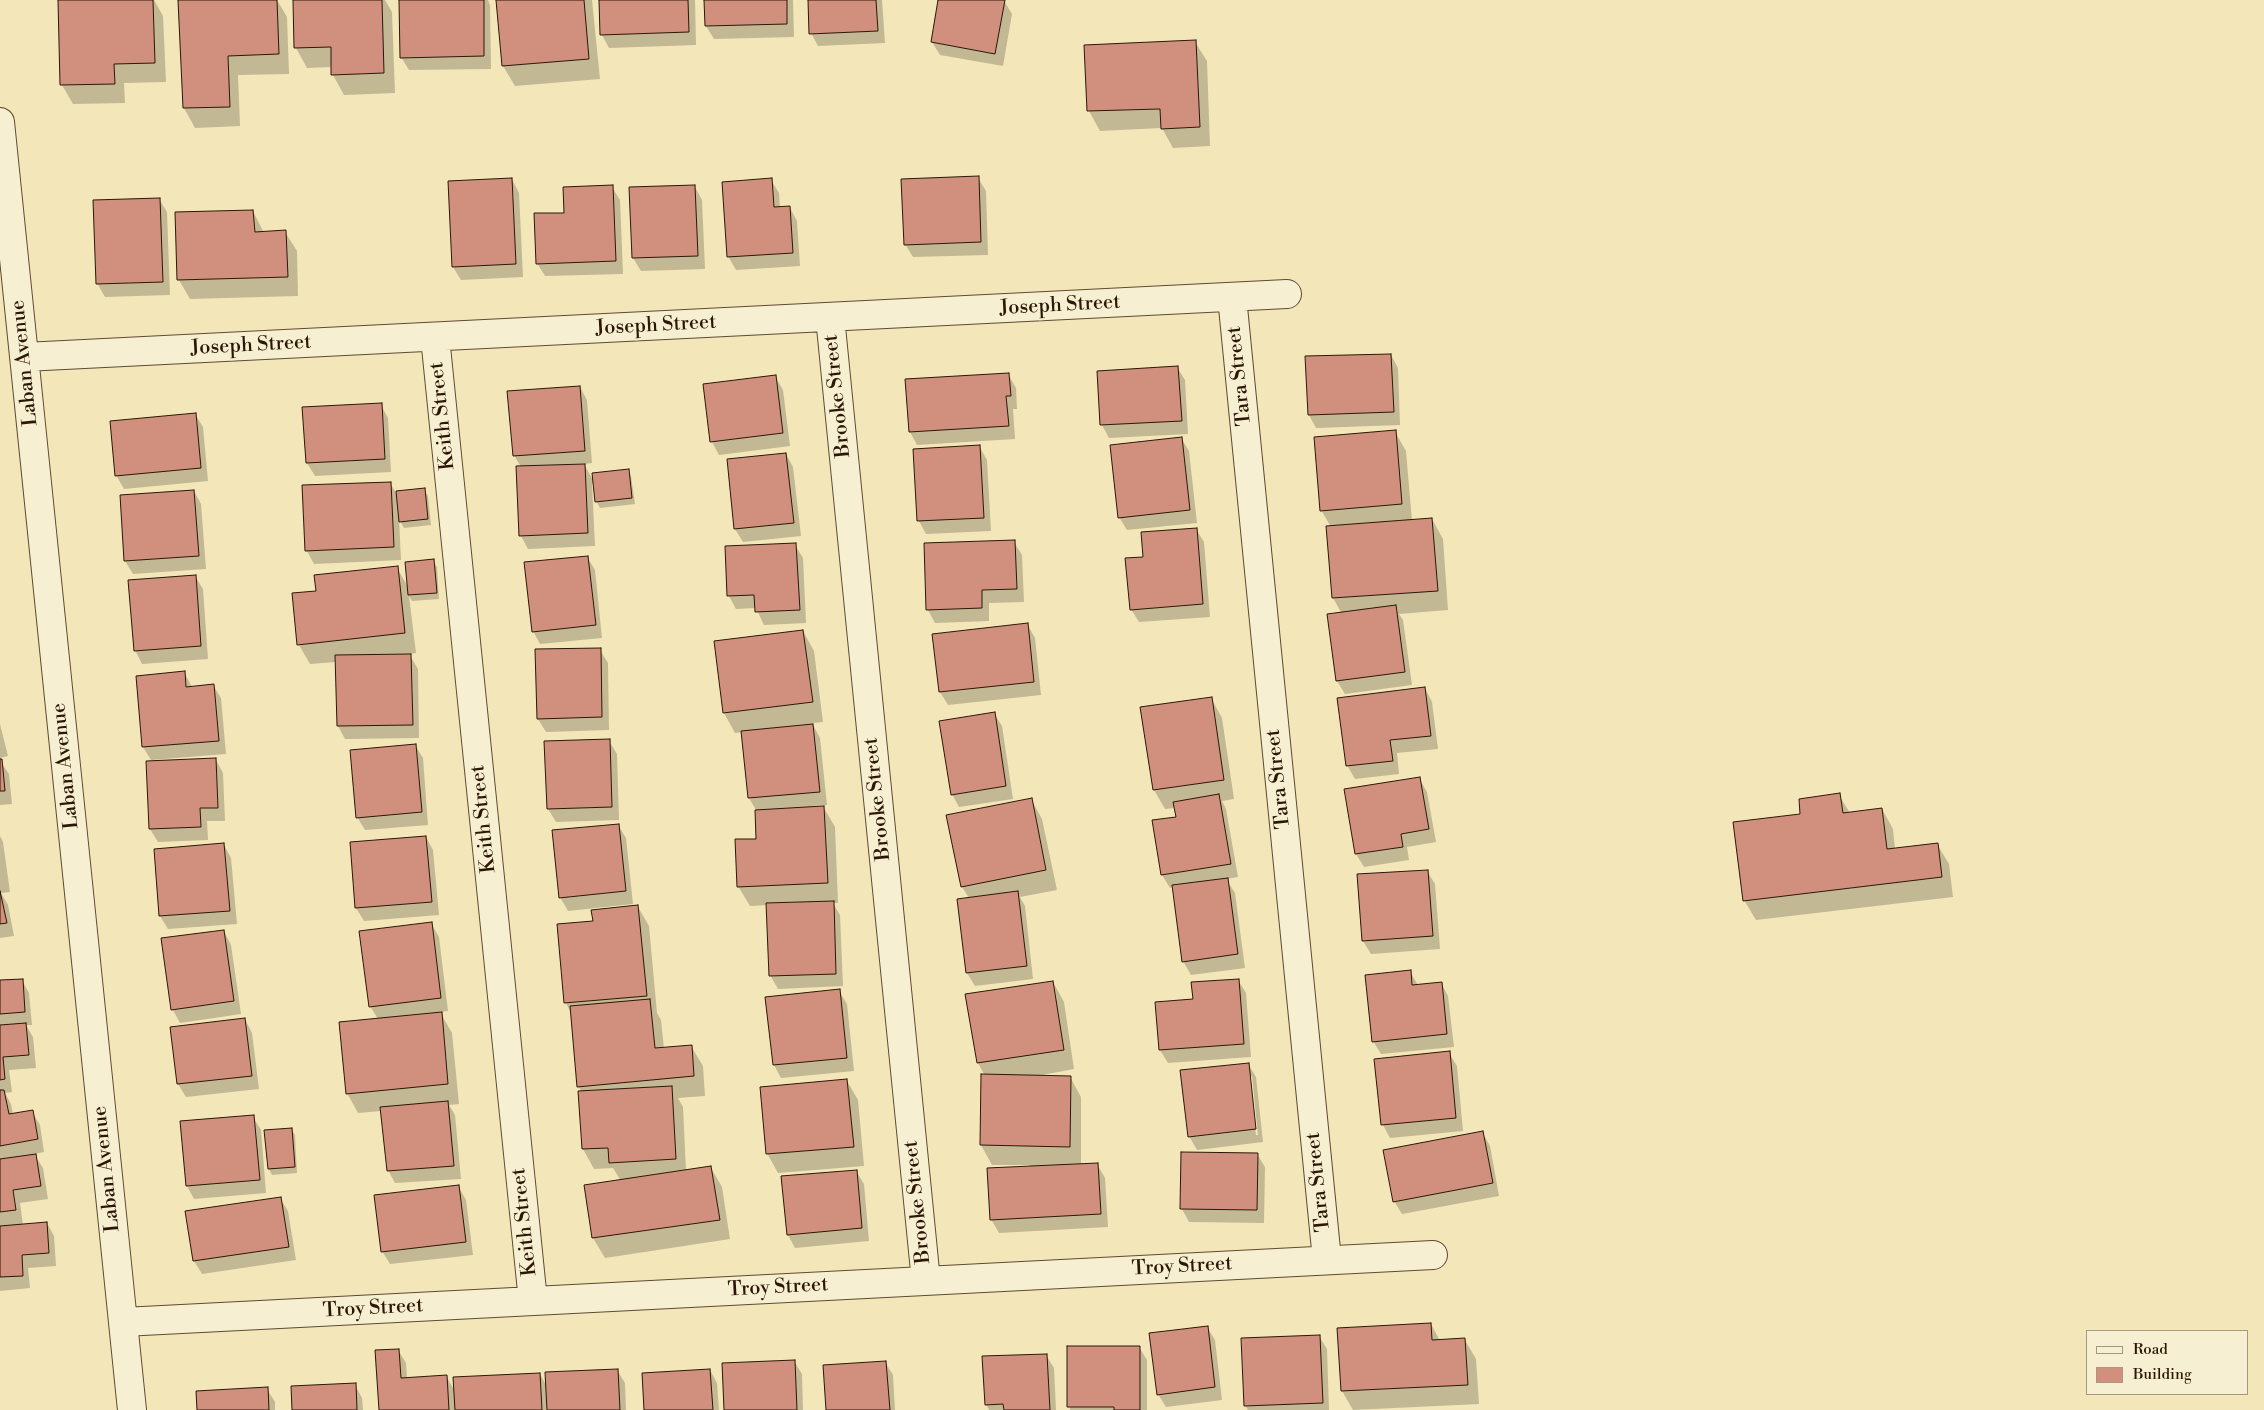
<!DOCTYPE html>
<html>
<head>
<meta charset="utf-8">
<style>
	body { margin:0 }
	#map { position:relative; width:2264px; height:1410px; overflow:hidden; background:#f3e6b8; font-family:"Libre Bodoni",serif }
	canvas { display:block }
	.legend { position:absolute; left:2086px; top:1330px; width:162px; height:65px; box-sizing:border-box; background:#f7efd1; border:1px solid #a59980; margin:0; padding:6px 9px; list-style:none; font-size:15px; color:#2b1706 }
	.legend li { display:flex; align-items:center; gap:10px; height:25px }
	.legend b { width:25px; border:1px solid #a59980 }
</style>
</head>
<body>
<div id="map">
<canvas width="2264" height="1410"></canvas>
<ul class="legend">
<li><b style="height:6px;background:#f7efd1"></b>Road</li>
<li><b style="height:14px;background:#d18f7d"></b>Building</li>
</ul>
</div>
<script>
const ctx = document.querySelector('canvas').getContext('2d');
ctx.lineJoin = 'round';
function fillPath(path, color) { ctx.fillStyle = color; ctx.fill(path, 'evenodd'); }
const poly = rows => new Path2D(rows.map(r => 'M' + r).join(''));
function stroke(path, color, width, dash) { ctx.strokeStyle = color; ctx.lineWidth = width; ctx.lineCap = dash ? 'butt' : 'round'; ctx.setLineDash(dash || []); ctx.stroke(path); }
function write(font, color, halo, rows, align = 'center') {
  ctx.font = font + ' "Libre Bodoni",serif'; ctx.lineWidth = 4; ctx.setLineDash([]); ctx.textBaseline = 'middle'; ctx.strokeStyle = halo; ctx.fillStyle = color; for (const [text, x, y, turn = 0] of rows) {
    ctx.save(); ctx.translate(x, y); ctx.rotate((+turn || 0) * Math.PI / 180); ctx.textAlign = isNaN(turn) ? turn : align; if (halo) ctx.strokeText(text, 0, 0); ctx.fillText(text, 0, 0); ctx.restore();
  }
}
fillPath(poly([
	[59,0,154,0,163,16,166,82,124,83,125,103,73,104,62,85],
	[277,0,287,17,289,74,238,75,240,126,195,128,184,108,180,1],
	[294,0,385,0,392,12,395,93,344,95,333,75,332,67,307,68,296,48],
	[400,0,488,0,490,5,491,69,409,70,401,57],
	[497,0,592,0,600,79,515,86,503,66],
	[600,0,695,0,696,45,609,48,602,35],
	[705,0,793,0,794,37,714,39,706,26],
	[809,0,882,0,885,43,818,46,811,33],
	[939,0,1004,1,1012,14,1003,66,940,55,932,42],
	[1195,42,1207,61,1210,146,1173,148,1162,128,1100,131,1089,111],
	[978,178,986,191,988,255,913,257,905,244],
	[512,179,519,193,523,277,461,280,453,267],
	[771,180,779,193,780,208,790,208,797,221,800,266,736,270,728,256],
	[612,187,620,200,623,274,545,276,537,263,566,214],
	[695,187,702,200,705,269,641,271,633,258,631,189],
	[159,199,167,212,170,295,105,297,97,283],
	[253,211,264,233,285,232,297,251,298,296,190,299,179,280],
	[1391,355,1398,368,1400,425,1316,428,1309,415],
	[1177,367,1185,380,1188,434,1109,438,1102,425,1098,372],
	[1008,374,1016,388,1017,409,1013,409,1015,439,917,445,910,432],
	[775,376,783,390,790,446,719,455,712,442],
	[580,387,587,400,592,463,584,464,594,482,628,470,631,476,635,504,600,508,596,501,594,483,592,484,595,546,528,549,521,536,521,467,514,455],
	[381,405,388,418,391,472,315,476,307,463],
	[195,414,203,427,208,481,124,489,116,475],
	[1395,432,1406,451,1412,521,1432,519,1443,539,1448,610,1399,614,1403,620,1412,685,1345,694,1337,681,1328,616,1342,614,1333,598,1327,527,1331,527,1321,510],
	[1181,438,1189,451,1197,523,1127,530,1119,517],
	[979,446,987,460,991,531,926,534,919,521],
	[786,454,793,467,801,536,743,542,735,529,728,460],
	[390,483,396,493,424,490,428,496,431,525,404,528,399,519,401,560,314,564,307,551],
	[194,491,201,504,206,569,133,574,125,561],
	[1196,529,1204,542,1210,617,1139,622,1131,609,1145,558],
	[1014,542,1022,555,1024,602,989,603,989,621,935,623,928,610,925,544],
	[795,545,803,558,806,623,764,625,756,608,736,609,729,596,726,548],
	[587,557,595,570,602,638,540,644,533,631],
	[433,561,437,567,439,599,412,601,409,596,416,653,409,654,418,669,419,738,345,739,338,726,336,662,310,664,299,645,318,592,397,568,408,587],
	[195,576,203,589,208,659,142,664,135,650],
	[1027,624,1035,638,1041,695,948,705,940,692,934,635],
	[803,631,814,651,823,722,812,723,820,738,827,805,812,806,812,808,824,808,835,827,838,903,833,903,840,915,843,986,778,989,770,975,767,905,750,906,738,886,757,840,756,810,749,798,743,732,735,733,724,713,715,642],
	[600,650,608,663,609,730,546,732,538,719],
	[184,672,192,687,213,685,221,698,226,754,151,760,143,747],
	[1425,688,1432,702,1438,749,1397,753,1399,774,1355,779,1347,765],
	[1211,698,1222,718,1234,799,1222,801,1226,809,1238,877,1226,879,1235,893,1245,968,1191,975,1183,961,1173,887,1170,888,1162,875,1153,821,1177,818,1176,808,1165,809,1154,790],
	[994,713,1002,726,1013,799,959,807,952,794],
	[0,724,8,756,0,758],
	[609,741,617,754,619,820,556,822,548,809],
	[415,745,423,758,428,825,365,830,357,817],
	[216,760,223,773,225,821,207,821,208,840,158,842,150,829],
	[0,761,9,774,12,804,0,805],
	[1419,778,1427,792,1436,842,1407,847,1409,860,1364,867,1356,854,1346,790],
	[1839,795,1850,813,1882,809,1893,829,1895,849,1937,844,1949,864,1953,897,1756,920,1744,900,1802,815],
	[1031,799,1042,819,1057,890,1020,897,1025,906,1033,979,975,986,967,973,969,898,962,887],
	[618,825,626,838,633,904,568,911,560,897],
	[0,836,3,842,10,892,1,893,8,905,14,936,0,938],
	[426,837,433,850,439,915,364,921,356,908,351,843],
	[224,845,231,858,237,924,168,929,160,916,155,850],
	[1427,871,1435,884,1440,949,1371,954,1363,941],
	[638,907,649,926,657,1013,661,1020,664,1049,691,1046,703,1066,705,1096,678,1098,683,1107,686,1171,711,1168,722,1187,730,1239,605,1258,593,1238,586,1186,621,1181,613,1168,594,1169,583,1149,579,1093,582,1092,578,1086,571,1013,566,1003,594,922],
	[431,923,439,937,448,1011,440,1012,452,1033,459,1104,449,1105,455,1115,461,1179,395,1183,388,1170,382,1111,358,1113,347,1093,378,1019,370,1006],
	[224,931,231,945,241,1014,180,1023,173,1010],
	[1410,972,1418,985,1441,983,1448,996,1454,1047,1381,1054,1373,1041],
	[22,980,29,993,32,1025,26,1025,33,1037,36,1068,9,1070,12,1092,5,1093,11,1104,13,1115,32,1112,40,1125,44,1152,34,1154,43,1168,48,1199,20,1203,23,1225,47,1223,54,1236,56,1266,28,1268,30,1288,0,1291,0,982],
	[1238,980,1246,993,1251,1057,1168,1063,1160,1050,1194,1000],
	[1053,982,1064,1002,1074,1069,1037,1076,1070,1077,1081,1097,1081,1165,1097,1164,1105,1178,1108,1227,999,1233,991,1219,1030,1165,992,1165,981,1145,982,1076,985,1076,978,1063],
	[839,991,847,1004,854,1071,781,1078,774,1065],
	[245,1019,252,1033,259,1089,186,1097,178,1084],
	[1449,1053,1457,1066,1463,1131,1390,1138,1383,1125,1376,1060],
	[1248,1064,1256,1077,1263,1142,1197,1150,1189,1136],
	[1249,1076,1252,1076,1258,1135,1256,1135],
	[847,1081,858,1100,864,1166,778,1173,767,1153],
	[253,1117,261,1130,266,1193,194,1199,187,1186],
	[291,1129,295,1135,297,1173,272,1175,269,1169],
	[1482,1132,1490,1146,1499,1196,1402,1214,1394,1201],
	[1182,1153,1257,1154,1265,1167,1264,1223,1189,1222,1182,1209],
	[856,1171,864,1184,869,1241,795,1248,788,1235],
	[458,1186,466,1200,473,1255,390,1264,382,1251],
	[280,1198,288,1211,296,1260,202,1274,194,1261,187,1212],
	[1431,1324,1440,1341,1465,1340,1476,1359,1479,1404,1353,1410,1342,1391,1339,1329],
	[1207,1327,1215,1340,1222,1400,1166,1407,1158,1394],
	[1319,1336,1327,1349,1329,1410,1248,1410,1245,1405],
	[1068,1347,1139,1347,1147,1360,1147,1410,1070,1410],
	[398,1350,406,1363,407,1379,446,1376,456,1393,540,1374,547,1387,617,1370,625,1383,626,1410,381,1410],
	[1046,1355,1054,1368,1056,1410,989,1410,986,1404],
	[794,1361,802,1374,803,1410,725,1410],
	[885,1362,893,1375,895,1410,827,1410],
	[710,1370,717,1383,719,1410,645,1410],
	[355,1385,362,1398,363,1410,293,1410],
	[267,1389,275,1402,275,1410,198,1410]
]), '#0003');
const building = poly([
	[58,0,153,0,155,63,114,64,115,84,60,85,58,0],
	[178,0,277,0,279,54,228,56,230,107,183,108,178,0],
	[293,0,382,0,384,73,331,75,331,47,294,48,293,0],
	[399,0,484,0,484,56,400,58,399,0],
	[496,0,584,0,589,59,502,66,496,0],
	[599,0,688,0,689,32,600,35,599,0],
	[704,0,787,0,787,24,705,26,704,0],
	[808,0,876,0,878,31,809,34,808,0],
	[938,0,1005,0,995,54,931,42,938,0],
	[1196,40,1200,127,1161,129,1160,109,1087,111,1084,45,1196,40],
	[979,176,981,242,904,245,901,179,979,176],
	[512,178,516,264,452,267,448,181,512,178],
	[772,178,774,207,790,206,793,253,727,257,722,182,772,178],
	[613,185,616,261,536,264,534,213,564,213,563,187,613,185],
	[695,185,698,256,632,258,629,187,695,185],
	[160,198,163,282,96,284,93,200,160,198],
	[253,210,255,232,286,230,288,277,177,280,175,212,253,210],
	[1391,354,1394,412,1308,415,1305,356,1391,354],
	[1178,366,1182,421,1100,425,1097,371,1178,366],
	[1009,373,1011,396,1006,396,1009,426,909,432,905,379,1009,373],
	[776,375,783,433,710,442,703,384,776,375],
	[580,386,585,451,513,456,507,391,580,386],
	[382,403,385,459,306,463,302,407,382,403],
	[196,413,201,468,115,476,110,421,196,413],
	[1396,430,1402,504,1320,511,1314,437,1396,430],
	[1182,437,1190,510,1118,518,1110,445,1182,437],
	[980,445,984,518,917,521,913,449,980,445],
	[786,453,794,523,734,529,727,459,786,453],
	[585,464,588,533,519,536,516,466,585,464],
	[629,469,632,498,595,502,592,473,629,469],
	[391,482,394,547,305,551,302,485,391,482],
	[425,488,428,519,399,522,396,491,425,488],
	[194,490,199,556,124,561,120,495,194,490],
	[1432,518,1438,591,1332,598,1326,526,1432,518],
	[1197,528,1203,604,1130,610,1125,558,1143,557,1141,532,1197,528],
	[1015,540,1017,589,982,590,982,608,926,610,924,543,1015,540],
	[796,543,800,610,755,612,754,595,727,596,725,546,796,543],
	[588,556,596,625,532,632,524,562,588,556],
	[434,559,437,593,408,595,405,562,434,559],
	[398,566,405,633,297,645,292,593,316,591,314,575,398,566],
	[196,575,201,646,134,651,128,580,196,575],
	[1396,605,1405,672,1336,681,1327,614,1396,605],
	[1028,623,1034,682,939,692,932,634,1028,623],
	[803,630,813,702,723,713,714,641,803,630],
	[601,648,602,717,537,719,535,649,601,648],
	[411,654,413,725,337,726,335,655,411,654],
	[185,671,186,687,214,684,219,741,142,747,136,676,185,671],
	[1425,687,1431,736,1390,740,1393,761,1346,766,1337,698,1425,687],
	[1212,697,1224,780,1153,790,1140,707,1212,697],
	[995,712,1006,786,951,795,939,721,995,712],
	[813,724,820,792,748,798,741,731,813,724],
	[610,739,612,807,547,809,544,741,610,739],
	[416,744,422,812,356,818,350,750,416,744],
	[216,758,218,808,200,808,201,827,149,829,146,761,216,758],
	[0,759,2,759,5,791,0,791,0,759],
	[1420,777,1429,829,1401,834,1403,847,1355,854,1344,789,1420,777],
	[1840,793,1843,813,1882,808,1887,849,1938,843,1942,877,1743,901,1733,822,1800,814,1799,799,1840,793],
	[1219,794,1231,864,1161,875,1152,820,1176,817,1173,802,1219,794],
	[1032,798,1046,870,961,887,946,815,1032,798],
	[824,806,828,883,737,887,735,839,756,839,755,810,824,806],
	[619,824,626,891,559,898,552,830,619,824],
	[426,836,432,902,355,908,350,842,426,836],
	[224,843,230,911,159,916,154,849,224,843],
	[1428,870,1433,936,1362,941,1357,874,1428,870],
	[1228,878,1238,954,1182,962,1172,885,1228,878],
	[0,891,7,923,0,924,0,891],
	[1018,891,1027,966,966,973,957,899,1018,891],
	[834,901,836,974,769,976,766,903,834,901],
	[638,905,647,996,564,1003,557,924,593,921,591,910,638,905],
	[432,922,441,998,369,1007,359,931,432,922],
	[224,930,234,1001,171,1010,161,938,224,930],
	[1411,970,1412,985,1442,982,1447,1034,1372,1042,1365,975,1411,970],
	[23,979,25,1012,0,1014,0,980,23,979],
	[1239,979,1244,1044,1159,1050,1155,1002,1193,999,1191,982,1239,979],
	[1053,981,1064,1050,977,1063,965,994,1053,981],
	[840,989,847,1058,773,1065,765,997,840,989],
	[650,999,655,1048,692,1045,694,1076,577,1087,570,1006,650,999],
	[442,1012,448,1084,346,1094,339,1022,442,1012],
	[245,1018,252,1076,177,1084,170,1027,245,1018],
	[26,1023,29,1055,3,1057,5,1079,0,1080,0,1025,26,1023],
	[1450,1051,1456,1118,1381,1125,1374,1059,1450,1051],
	[1249,1063,1256,1129,1188,1137,1180,1070,1249,1063],
	[981,1074,1071,1076,1070,1147,980,1145,981,1074],
	[847,1079,854,1147,766,1154,760,1087,847,1079],
	[672,1086,676,1159,609,1163,608,1148,582,1149,578,1091,672,1086],
	[0,1090,4,1090,9,1114,33,1110,38,1139,0,1146,0,1090],
	[448,1101,454,1166,387,1171,380,1107,448,1101],
	[254,1115,260,1180,186,1186,180,1121,254,1115],
	[292,1128,295,1167,268,1169,264,1130,292,1128],
	[1483,1131,1493,1183,1393,1202,1383,1150,1483,1131],
	[1181,1152,1258,1153,1257,1210,1180,1209,1181,1152],
	[36,1154,41,1186,13,1190,16,1210,0,1212,0,1159,36,1154],
	[1098,1163,1101,1214,990,1220,987,1168,1098,1163],
	[711,1166,720,1220,592,1238,584,1185,711,1166],
	[857,1170,862,1228,787,1235,781,1176,857,1170],
	[459,1185,466,1242,381,1252,374,1195,459,1185],
	[281,1197,289,1247,193,1261,185,1211,281,1197],
	[47,1222,49,1253,22,1255,23,1276,0,1277,0,1226,47,1222],
	[1431,1323,1432,1340,1465,1338,1468,1385,1341,1391,1337,1328,1431,1323],
	[1208,1326,1215,1387,1157,1395,1149,1333,1208,1326],
	[1320,1335,1323,1403,1244,1406,1241,1338,1320,1335],
	[1067,1346,1140,1346,1140,1410,1114,1410,1114,1407,1067,1407,1067,1346],
	[399,1349,401,1378,447,1375,449,1410,379,1410,375,1350,399,1349],
	[1047,1354,1050,1410,1004,1410,1003,1404,985,1405,982,1356,1047,1354],
	[795,1360,797,1410,724,1410,722,1363,795,1360],
	[886,1361,890,1410,826,1410,823,1365,886,1361],
	[618,1369,620,1410,547,1410,545,1372,618,1369],
	[710,1369,713,1410,644,1410,642,1373,710,1369],
	[540,1373,542,1410,455,1410,453,1377,540,1373],
	[356,1383,357,1410,292,1410,291,1386,356,1383],
	[268,1387,269,1410,197,1410,196,1391,268,1387]
]);
fillPath(building, '#d18f7d');
stroke(building, '#2b1706', 1);
const minor = poly([
	[0,122,132,1410],
	[1232,297,1327,1260],
	[830,317,926,1281],
	[435,337,533,1301],
	[24,357,1287,294],
	[123,1322,1433,1255]
]);
stroke(minor, '#5d4b32', 30);
stroke(minor, '#f7efd1', 28);
write('20px', '#2b1706', '#f7efd1', [
	["Joseph Street",1060,306,-3],
	["Joseph Street",656,326,-3],
	["Joseph Street",251,346,-3],
	["Laban Avenue",25,363,-96],
	["Tara Street",1240,376,-96],
	["Brooke Street",838,396,-96],
	["Keith Street",443,416,-96],
	["Laban Avenue",66,766,-96],
	["Tara Street",1279,779,-96],
	["Brooke Street",878,799,-96],
	["Keith Street",484,819,-96],
	["Laban Avenue",107,1169,-96],
	["Tara Street",1319,1182,-96],
	["Brooke Street",918,1202,-96],
	["Keith Street",525,1222,-96],
	["Troy Street",1182,1267,-3],
	["Troy Street",778,1288,-3],
	["Troy Street",373,1309,-3]
]);
</script>
</body>
</html>
